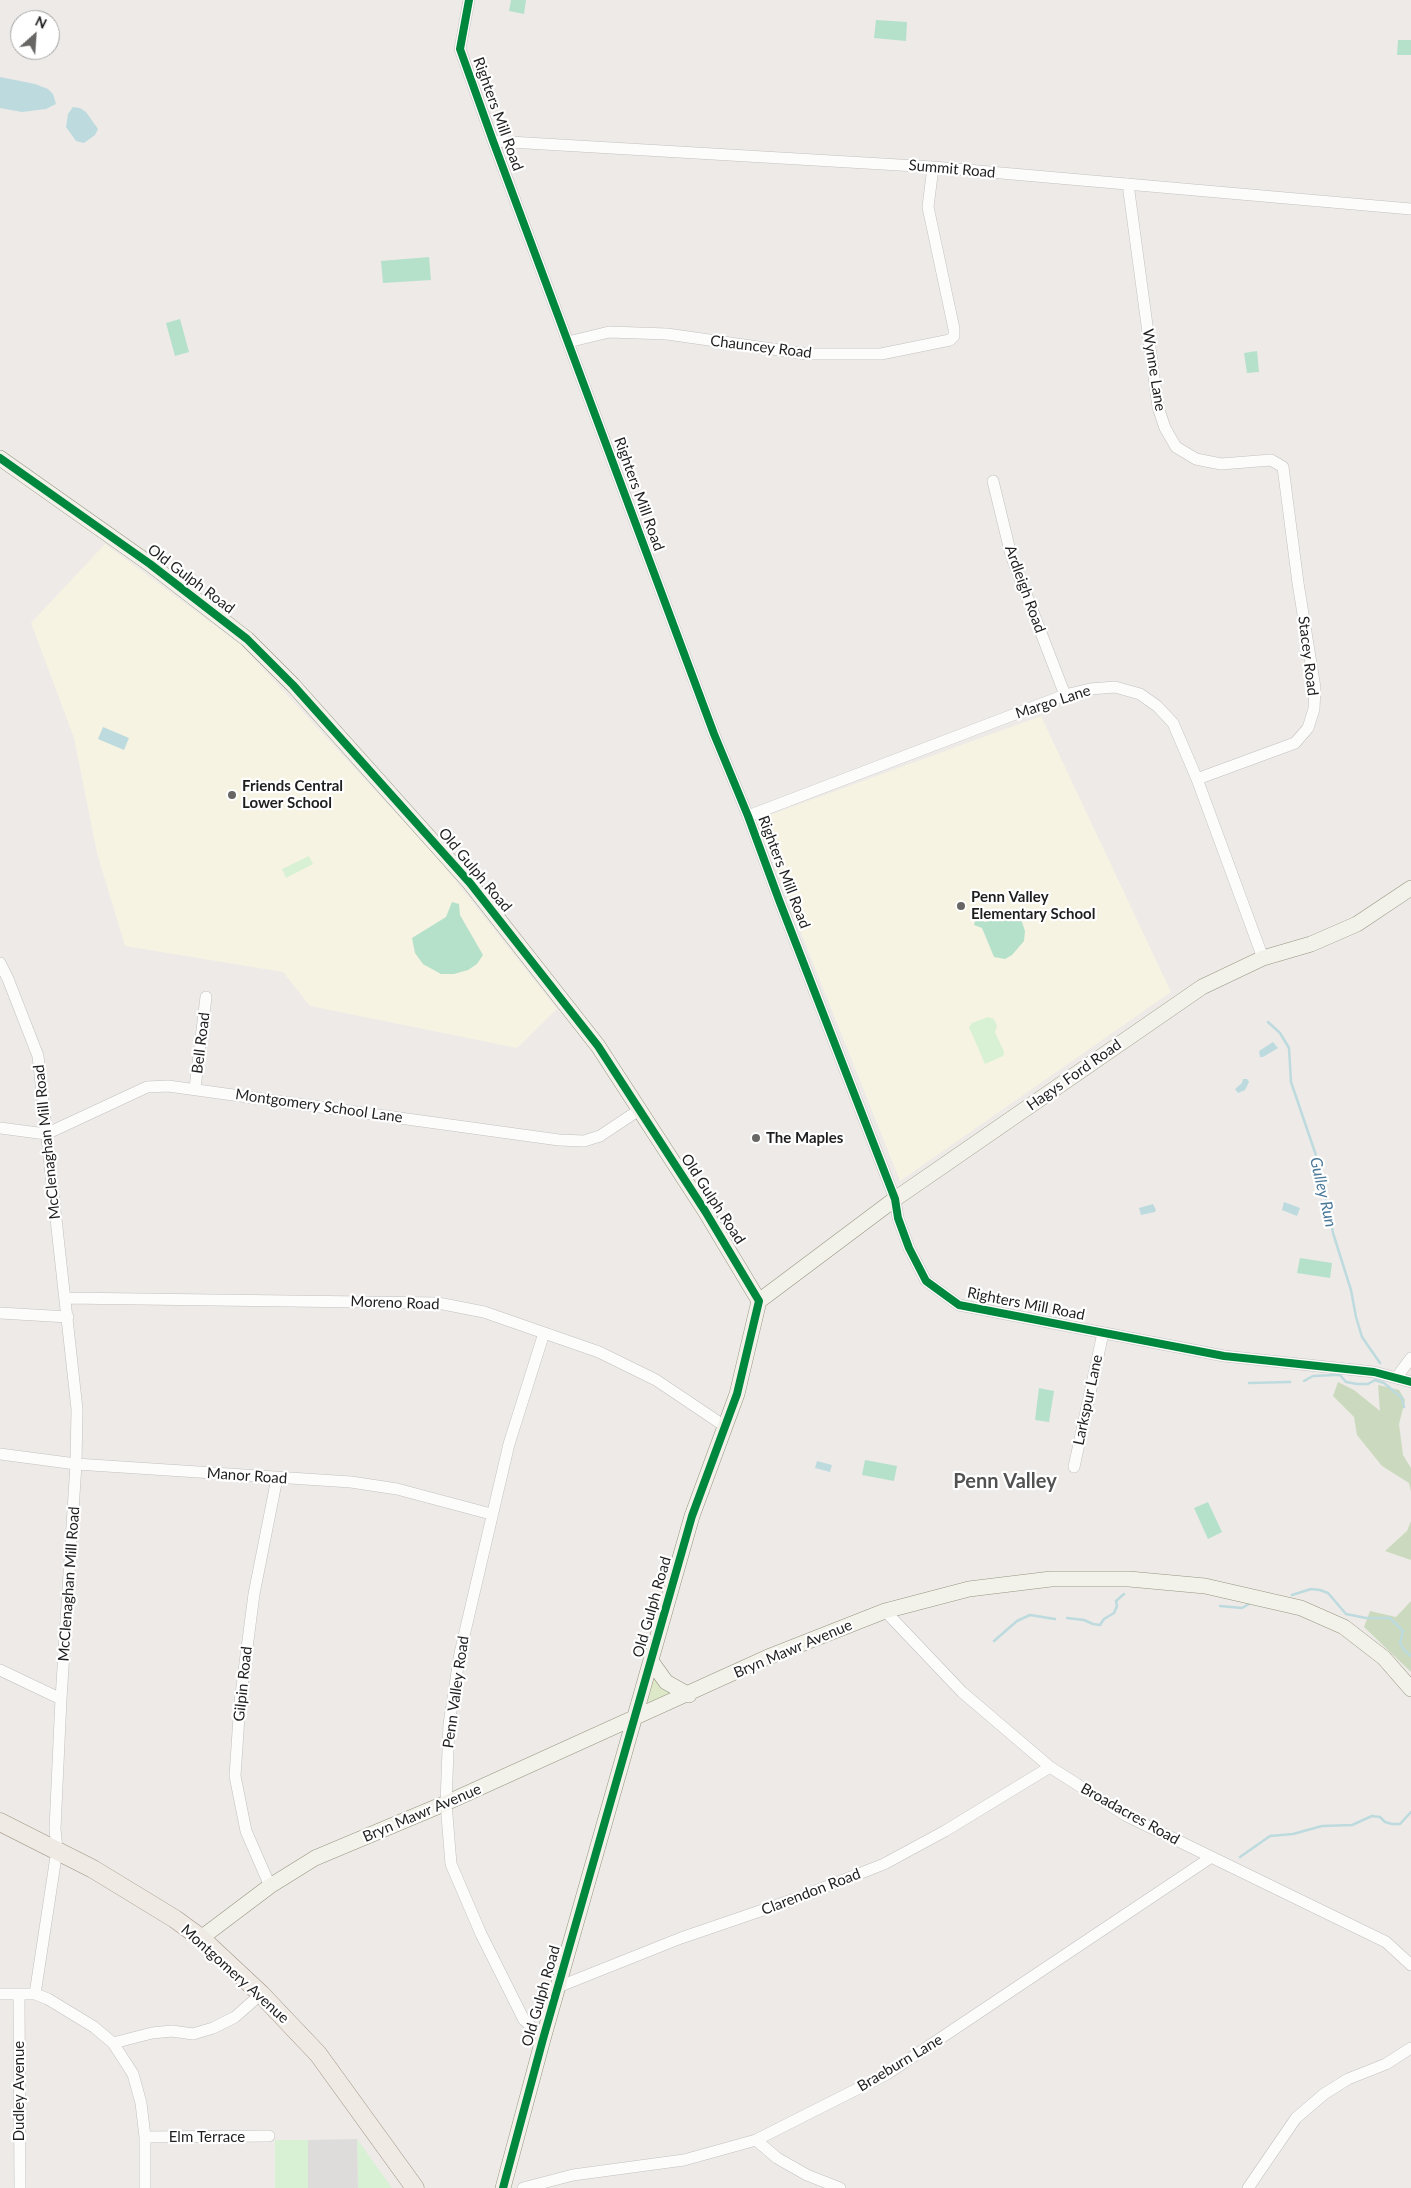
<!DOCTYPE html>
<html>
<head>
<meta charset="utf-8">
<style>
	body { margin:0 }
	#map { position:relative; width:1411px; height:2188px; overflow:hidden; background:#edeae7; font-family:Lato,sans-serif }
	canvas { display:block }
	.north { position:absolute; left:10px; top:10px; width:50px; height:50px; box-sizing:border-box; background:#fff; border:1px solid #a5a5a5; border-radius:50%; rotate:26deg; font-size:14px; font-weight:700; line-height:20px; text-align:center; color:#1f1f1f }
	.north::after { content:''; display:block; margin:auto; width:18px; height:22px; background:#676665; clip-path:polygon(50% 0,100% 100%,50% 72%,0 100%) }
</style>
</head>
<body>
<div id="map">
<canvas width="1411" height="2188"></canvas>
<div class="north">N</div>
</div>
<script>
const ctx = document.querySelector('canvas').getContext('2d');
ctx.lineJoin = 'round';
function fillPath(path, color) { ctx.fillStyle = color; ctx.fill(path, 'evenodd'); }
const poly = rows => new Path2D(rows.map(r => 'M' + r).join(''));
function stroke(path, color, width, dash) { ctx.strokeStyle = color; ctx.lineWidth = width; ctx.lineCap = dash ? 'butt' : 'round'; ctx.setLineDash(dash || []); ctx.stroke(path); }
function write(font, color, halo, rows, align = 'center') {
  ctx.font = font + ' Lato,sans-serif'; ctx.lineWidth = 4.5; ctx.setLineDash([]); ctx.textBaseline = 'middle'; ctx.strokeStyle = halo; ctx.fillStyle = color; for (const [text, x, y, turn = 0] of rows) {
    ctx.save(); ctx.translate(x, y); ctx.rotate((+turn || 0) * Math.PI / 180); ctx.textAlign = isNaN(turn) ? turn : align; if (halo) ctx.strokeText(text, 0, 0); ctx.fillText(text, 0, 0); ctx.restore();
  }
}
fillPath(poly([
	[105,544,241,645,439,860,557,1009,517,1048,310,1006,283,972,125,946,97,853,74,738,31,623],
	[1041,716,1171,992,900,1181,756,820]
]), '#f6f3e3');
fillPath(poly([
	[652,1678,655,1678,672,1692,650,1703,646,1699]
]), '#dce8c8');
fillPath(poly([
	[1338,1382,1354,1390,1380,1411,1378,1385,1399,1390,1405,1400,1399,1424,1403,1455,1411,1468,1411,1492,1409,1483,1382,1466,1357,1435,1354,1417,1333,1396],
	[1411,1521,1411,1560,1385,1551,1407,1531],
	[1411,1601,1411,1672,1364,1627,1370,1611,1396,1617]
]), '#cbdabe');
fillPath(poly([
	[309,856,313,864,286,878,282,869],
	[988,1017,994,1019,997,1026,995,1032,1004,1052,1003,1056,985,1064,969,1027,972,1023],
	[357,2139,392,2188,358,2188],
	[275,2140,308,2140,308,2188,275,2188]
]), '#d8f1d4');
fillPath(poly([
	[511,0,526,0,524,14,509,11],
	[876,20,907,22,906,41,874,38],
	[1398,40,1411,40,1411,55,1397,55],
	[429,257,431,280,383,283,381,261],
	[180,319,189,352,175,356,166,323],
	[1257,351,1259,372,1247,373,1244,353],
	[452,902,459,904,460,915,483,955,477,964,468,970,454,974,441,974,423,964,415,953,412,938,446,917],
	[1013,912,1022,922,1025,931,1024,941,1012,955,1005,959,994,957,982,928,974,925,975,921,978,919,985,922],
	[1300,1258,1332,1263,1330,1278,1297,1273],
	[1039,1388,1054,1391,1049,1422,1035,1420],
	[865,1460,897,1466,894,1481,862,1475],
	[1208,1502,1222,1532,1208,1539,1194,1508]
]), '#b5e1ca');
fillPath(poly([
	[357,2139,358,2188,308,2188,308,2140]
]), '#dddcdb');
fillPath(poly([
	[0,77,35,84,48,89,53,94,56,104,46,109,22,112,0,108],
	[73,107,80,108,86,112,98,129,95,135,84,143,76,141,66,127,68,114],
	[103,727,129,738,124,750,98,739],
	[1273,1042,1278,1048,1263,1057,1260,1057,1259,1051],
	[1243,1079,1247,1079,1249,1082,1245,1090,1238,1093,1235,1089,1242,1083],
	[1284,1202,1300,1208,1297,1216,1282,1210],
	[1153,1204,1156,1210,1155,1212,1141,1215,1139,1208],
	[817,1461,832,1465,830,1472,815,1468]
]), '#bddbde');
stroke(poly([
	[1268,1022,1280,1033,1289,1048,1291,1082,1320,1167,1333,1233,1351,1290,1356,1317,1362,1337,1380,1363],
	[1304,1381,1313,1376,1335,1375,1340,1375,1346,1382,1357,1384,1368,1384,1375,1380,1384,1383,1402,1398,1404,1407],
	[1249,1383,1290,1382],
	[1292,1595,1311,1589,1320,1590,1328,1593,1346,1614,1366,1618,1390,1618,1403,1631,1400,1643,1404,1650,1411,1656],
	[1220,1606,1242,1608,1249,1604],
	[1067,1618,1084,1620,1093,1624,1100,1625,1104,1619,1114,1613,1117,1606,1116,1601,1124,1594],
	[994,1641,1017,1621,1030,1615,1055,1619],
	[1240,1857,1270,1836,1293,1834,1322,1826,1352,1825,1372,1816,1380,1817,1385,1822,1392,1824,1400,1824,1411,1812]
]), '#bddbde', 2.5);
const street = poly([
	[469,0,460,49,493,141,714,734,748,816,779,900,895,1199,898,1218,909,1248,926,1281,959,1305,1224,1356,1374,1372,1411,1382],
	[493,141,933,167,1411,209],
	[1128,184,1158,407,1165,428,1176,447,1196,459,1221,464,1271,460,1283,467,1298,583,1315,688,1314,709,1308,728,1295,743,1197,779],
	[568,342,609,332,667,334,807,354,881,354,950,340,954,336,954,329,928,207,933,167],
	[993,481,1011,555,1065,695],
	[748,816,1065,695,1090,689,1115,687,1140,694,1157,706,1173,723,1197,779,1263,958],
	[0,963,8,979,38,1056,77,1409,76,1464,61,1699,55,1829,57,1850,35,1994],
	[195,1088,206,997],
	[0,1128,46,1134,147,1087,168,1086,559,1140,584,1141,600,1136,639,1110],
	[65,1298,438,1303,484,1312,599,1352,656,1380,726,1427],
	[0,1313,68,1317],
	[1396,1378,1411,1358],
	[0,1454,76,1464,351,1482,397,1489,491,1514],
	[1074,1467,1103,1333],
	[885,1611,962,1692,1050,1767,1125,1815,1386,1942,1411,1965],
	[0,1670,61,1699],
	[270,1886,246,1831,235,1776,240,1702,254,1594,277,1478],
	[558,1987,681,1938,795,1899,884,1864,945,1831,1050,1767],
	[0,1994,35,1994,48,1999,94,2027,113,2043,133,2074,141,2103,145,2137,145,2188],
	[19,1995,20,2188],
	[543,2037,524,2020,481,1934,451,1864,446,1803,449,1724,460,1653,509,1444,544,1333],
	[113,2043,152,2033,172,2031,193,2034,213,2028,235,2017,261,1994],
	[145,2137,269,2136],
	[756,2140,777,2158,807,2175,840,2188],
	[523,2188,573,2175,684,2160,756,2140,887,2074,1210,1858],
	[1248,2188,1296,2118,1324,2094,1348,2079,1386,2064,1411,2048]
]);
const secondary = poly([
	[0,458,150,564,247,639,293,685,470,883,598,1046,705,1211,759,1301,737,1394,692,1516,543,2039,503,2188],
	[759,1301,895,1199,1202,987,1263,958,1311,944,1357,924,1411,888],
	[651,1661,666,1682,689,1695],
	[201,1938,270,1886,315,1858,446,1803,768,1657,885,1611,969,1589,1051,1579,1129,1579,1205,1586,1301,1608,1344,1627,1384,1658,1411,1689]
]);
const primary = poly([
	[0,1822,93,1869,175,1919,201,1938,261,1994,318,2054,415,2188]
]);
stroke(street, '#c3c1c0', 12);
stroke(secondary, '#969580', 16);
stroke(primary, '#a29585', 19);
stroke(street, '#fcfcfb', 11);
stroke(secondary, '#f3f2ea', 15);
stroke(primary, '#f0eae5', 18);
stroke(poly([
	[469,0,460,49,493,141,714,734,748,816,779,900,895,1199,898,1218,909,1248,926,1281,959,1305,1224,1356,1374,1372,1411,1382],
	[0,458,150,564,247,639,293,685,470,883,598,1046,705,1211,759,1301,737,1394,692,1516,543,2039,503,2188]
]), '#00873e', 8);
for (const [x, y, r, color] of [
	[232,795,5,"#676665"],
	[961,906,5,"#676665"],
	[756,1138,5,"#676665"]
]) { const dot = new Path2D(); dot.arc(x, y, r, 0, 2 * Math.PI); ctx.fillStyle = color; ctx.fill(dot); stroke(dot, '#fff', 2); }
write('15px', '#1f1f1f', '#fff', [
	["Righters Mill Road",498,114,70],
	["Summit Road",952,169,5],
	["Chauncey Road",761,347,7],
	["Wynne Lane",1154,370,81],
	["Righters Mill Road",639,494,70],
	["Old Gulph Road",191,579,37],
	["Ardleigh Road",1025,589,70],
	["Stacey Road",1308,656,83],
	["Margo Lane",1053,702,-18],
	["Old Gulph Road",475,870,50],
	["Righters Mill Road",784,872,69],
	["Bell Road",201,1043,-83],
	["Hagys Ford Road",1074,1075,-35],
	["Montgomery School Lane",319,1106,8],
	["McClenaghan Mill Road",47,1142,-96],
	["Old Gulph Road",713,1199,57],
	["Moreno Road",395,1303,2],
	["Righters Mill Road",1026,1304,11],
	["Larkspur Lane",1088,1400,-78],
	["Manor Road",247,1476,4],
	["McClenaghan Mill Road",69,1584,-86],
	["Old Gulph Road",652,1607,-74],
	["Bryn Mawr Avenue",793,1649,-23],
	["Gilpin Road",243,1684,-84],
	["Penn Valley Road",456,1692,-82],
	["Bryn Mawr Avenue",422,1813,-23],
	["Broadacres Road",1130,1814,29],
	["Clarendon Road",811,1892,-21],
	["Montgomery Avenue",235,1974,42],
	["Old Gulph Road",541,1996,-74],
	["Braeburn Lane",900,2063,-31],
	["Dudley Avenue",19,2091,-90],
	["Elm Terrace",207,2137]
]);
write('bold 15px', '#1f1f1f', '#fff', [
	["Friends Central",242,786],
	["Lower School",242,803],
	["Penn Valley",971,897],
	["Elementary School",971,914],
	["The Maples",766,1138]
], 'left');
write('italic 16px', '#4a799a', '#fff', [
	["Gulley Run",1323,1192,77]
]);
write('bold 20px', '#525252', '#fff', [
	["Penn Valley",1005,1482]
]);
</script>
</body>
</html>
